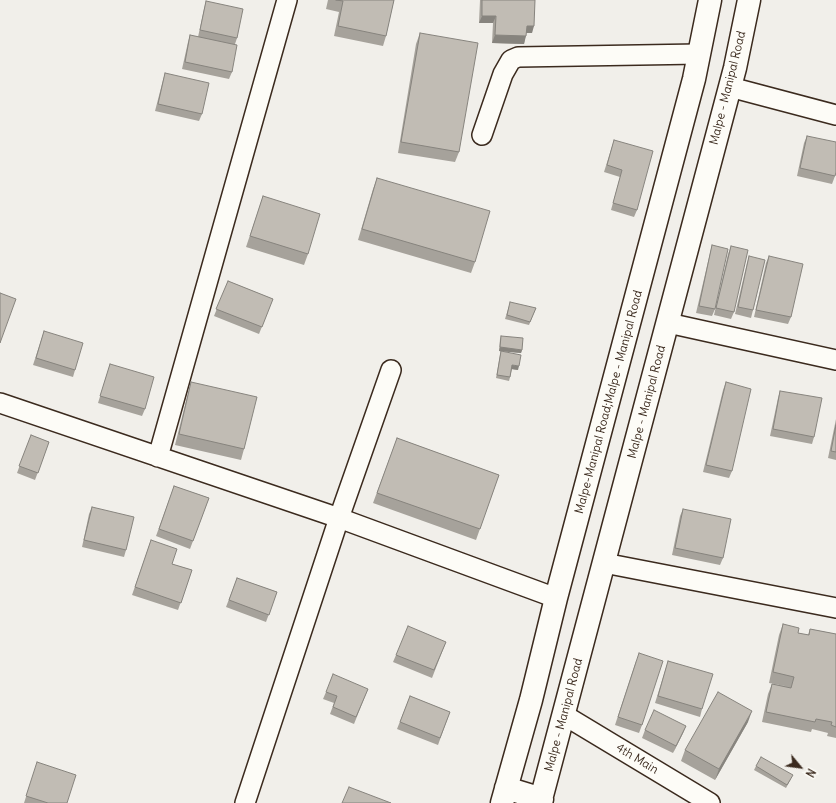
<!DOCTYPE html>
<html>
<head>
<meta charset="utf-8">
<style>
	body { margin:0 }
	#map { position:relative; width:836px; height:803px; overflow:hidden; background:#f1efea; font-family:Delius,sans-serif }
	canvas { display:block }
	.north { position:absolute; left:780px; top:747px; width:40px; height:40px; -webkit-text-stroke:3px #fdfcf7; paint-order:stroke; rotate:119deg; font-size:11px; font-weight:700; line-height:16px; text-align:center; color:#3b2a1e }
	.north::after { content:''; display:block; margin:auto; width:14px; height:18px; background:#3b2a1e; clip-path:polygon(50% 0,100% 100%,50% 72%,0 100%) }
</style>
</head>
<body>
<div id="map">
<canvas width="836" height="803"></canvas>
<div class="north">N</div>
</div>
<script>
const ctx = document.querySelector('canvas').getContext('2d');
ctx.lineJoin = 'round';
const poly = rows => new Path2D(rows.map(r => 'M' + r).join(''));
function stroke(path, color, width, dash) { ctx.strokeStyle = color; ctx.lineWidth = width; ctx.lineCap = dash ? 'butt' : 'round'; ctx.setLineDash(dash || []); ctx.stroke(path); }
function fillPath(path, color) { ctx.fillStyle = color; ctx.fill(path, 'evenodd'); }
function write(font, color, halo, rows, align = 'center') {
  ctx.font = font + ' Delius,sans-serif'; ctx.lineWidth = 3.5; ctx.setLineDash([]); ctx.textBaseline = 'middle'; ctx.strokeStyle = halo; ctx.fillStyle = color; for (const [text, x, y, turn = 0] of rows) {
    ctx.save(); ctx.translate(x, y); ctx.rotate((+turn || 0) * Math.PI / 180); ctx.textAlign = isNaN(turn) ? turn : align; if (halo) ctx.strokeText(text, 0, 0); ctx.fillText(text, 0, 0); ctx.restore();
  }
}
const street = poly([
	[730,87,836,115],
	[482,135,503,74,511,60,518,57,699,54],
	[668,323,836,360],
	[0,403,339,518,556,598],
	[158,457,287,0],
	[604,563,836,608],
	[564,715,710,803],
	[245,803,339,518,391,370]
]);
const highway = poly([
	[506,788,542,799],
	[502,803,531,700,556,598,694,79,710,0],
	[540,803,735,68,749,0]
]);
stroke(street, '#3b2a1e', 22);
stroke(highway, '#3b2a1e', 25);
stroke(street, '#fdfcf7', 19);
stroke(highway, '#fdfcf7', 22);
fillPath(poly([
	[328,0,394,0,386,36,383,46,334,36,339,12,326,9],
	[480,0,535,0,532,33,526,33,524,44,492,43,493,23,479,23],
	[206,1,237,38,235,44,232,72,229,79,182,69,188,42,190,35,198,37,204,9],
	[420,33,459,152,455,162,398,153,416,44],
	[165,73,202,114,199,121,155,111,163,80],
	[807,136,835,176,832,184,797,176,804,143],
	[614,140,637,210,634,217,611,210,620,177,604,172],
	[377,178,475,262,471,273,358,240,373,189],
	[263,196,308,254,304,265,246,247],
	[712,245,715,309,712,316,696,313,710,253],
	[731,246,734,312,731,319,714,315,728,254],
	[749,256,753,310,751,318,735,314,747,263],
	[769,256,791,317,788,324,754,317,766,263],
	[228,281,273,299,259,334,214,316],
	[509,306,536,308,529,325,505,319],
	[44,331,75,370,73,377,33,365],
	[501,336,522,350,521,353,499,351,500,339],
	[501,351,518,370,512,369,509,381,496,378,500,355],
	[110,364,145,409,142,416,98,403],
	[191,382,244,449,241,460,175,445,188,393],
	[726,382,732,471,729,478,703,472,723,390],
	[780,391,814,437,812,444,770,436,778,398],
	[836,419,836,460,828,458],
	[31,435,49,442,35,480,17,473],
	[397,438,499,475,476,540,373,503],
	[174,486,209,498,190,549,156,536],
	[92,507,126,550,124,557,82,547,89,514],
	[683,509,723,558,720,565,672,555,680,516],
	[151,540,172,564,192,570,178,610,132,595],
	[237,578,277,592,266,622,226,607],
	[783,624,798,633,808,635,810,629,836,634,836,738,827,736,828,733,812,729,811,732,762,722,768,694,772,684,790,687,769,683,779,635],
	[446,642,432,678,393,662,396,655],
	[636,661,642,725,639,733,615,725],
	[668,661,702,709,700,717,655,703],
	[368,689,354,724,330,714,334,703,323,699,326,692],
	[410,696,450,712,438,745,397,729],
	[748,722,715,780,681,761,685,750],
	[686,726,683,733,673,753,642,738,645,730],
	[756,766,791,779,786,788,754,770],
	[35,769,67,803,24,803]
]), '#a6a29b');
fillPath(poly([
	[482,16,496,16,493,23,479,23],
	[527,26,534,26,532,33,524,33],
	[495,35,526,36,524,44,492,43],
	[500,347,522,350,521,353,499,351],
	[512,365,519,366,518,370,511,369],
	[752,711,748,722,715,780,719,769],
	[686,726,683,733,673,753,676,746]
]), '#87847e');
const building = poly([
	[336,0,394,0,386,36,338,26,343,1,336,0],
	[482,0,535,0,534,26,527,26,526,36,495,35,496,16,482,16,482,0],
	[206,1,243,9,237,38,200,30,206,1],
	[420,33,478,43,459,152,401,142,420,33],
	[190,35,237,45,232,72,185,62,190,35],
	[165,73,209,83,202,114,158,104,165,73],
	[807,136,836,142,836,172,835,176,800,168,807,136],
	[614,140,653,151,637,210,613,203,622,170,607,165,614,140],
	[377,178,490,211,475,262,362,229,377,178],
	[263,196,320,214,308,254,250,236,263,196],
	[712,245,728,249,715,309,699,306,712,245],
	[731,246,748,250,734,312,716,308,731,246],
	[749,256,765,260,753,310,738,307,749,256],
	[769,256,803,264,791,317,756,310,769,256],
	[228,281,273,299,262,327,216,309,228,281],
	[0,293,16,299,0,343,0,293],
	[510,302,536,308,530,322,507,315,510,302],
	[44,331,83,343,75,370,36,358,44,331],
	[501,336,523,338,522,350,500,347,501,336],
	[501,351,521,355,519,366,512,365,510,377,497,375,501,351],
	[110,364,154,377,145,409,100,396,110,364],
	[191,382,257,397,244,449,179,434,191,382],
	[726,382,751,389,732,471,706,465,726,382],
	[780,391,822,398,814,437,773,429,780,391],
	[836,425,836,452,831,451,836,425],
	[31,435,49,442,38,473,19,466,31,435],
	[397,438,499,475,480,529,377,493,397,438],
	[174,486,209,498,193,541,159,529,174,486],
	[92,507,134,517,126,550,84,540,92,507],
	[683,509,731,519,723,558,675,548,683,509],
	[151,540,177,549,172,564,192,570,181,603,135,587,151,540],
	[237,578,277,592,269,615,229,600,237,578],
	[783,624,799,628,798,633,809,635,810,629,836,634,836,727,831,725,832,722,816,719,815,722,766,712,772,684,791,688,794,677,773,672,783,624],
	[408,626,446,642,434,670,396,655,408,626],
	[639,653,663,661,642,725,618,717,639,653],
	[668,661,713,674,702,709,658,696,668,661],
	[333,674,368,689,356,717,333,707,337,696,326,692,333,674],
	[718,692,752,711,719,769,685,750,718,692],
	[410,696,450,712,440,738,400,722,410,696],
	[654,710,686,726,676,746,645,730,654,710],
	[761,757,793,775,787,785,756,766,761,757],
	[37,762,76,775,67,803,48,803,26,796,37,762],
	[349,787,391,803,342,803,349,787]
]);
fillPath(building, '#c1bcb4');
stroke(building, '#87847e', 1);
write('12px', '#3b2a1e', '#fdfcf7', [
	["Malpe - Manipal Road",728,88,-76],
	["Malpe-Manipal Road;Malpe - Manipal Road",609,402,-75],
	["Malpe - Manipal Road",647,402,-75],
	["Malpe - Manipal Road",564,715,-75],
	["4th Main",637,759,31]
]);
</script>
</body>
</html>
